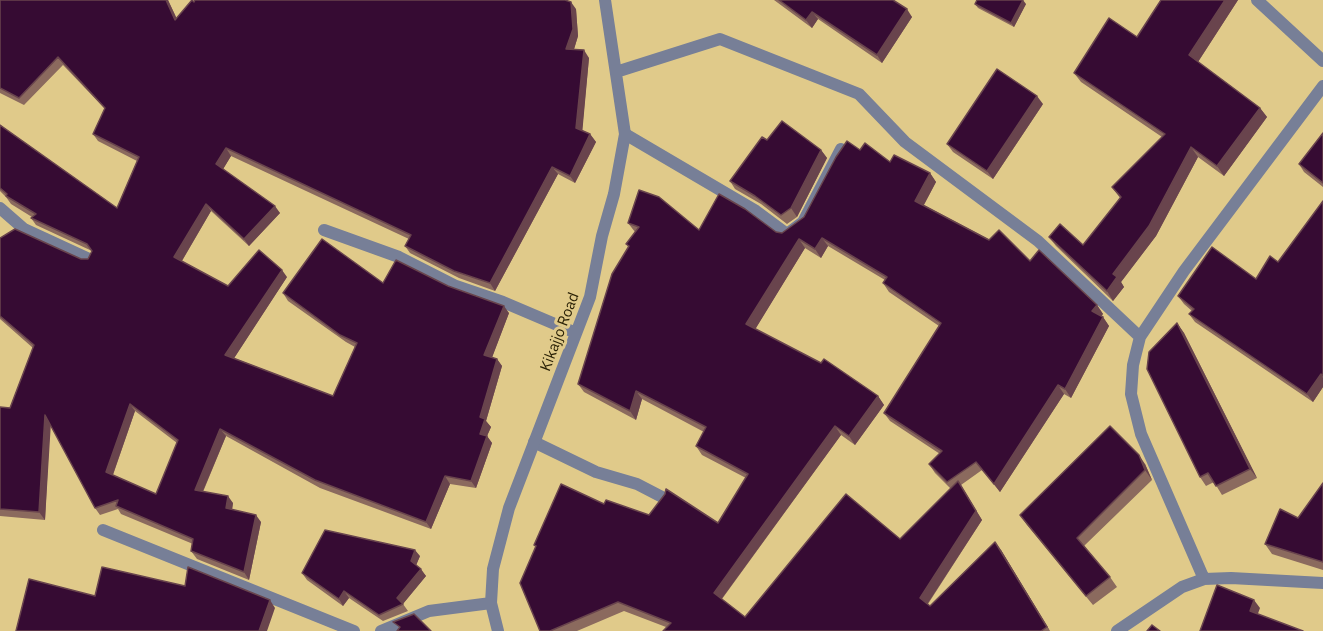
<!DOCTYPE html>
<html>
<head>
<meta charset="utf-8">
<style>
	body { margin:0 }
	canvas { display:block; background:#e0ca8a }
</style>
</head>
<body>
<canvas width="1323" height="631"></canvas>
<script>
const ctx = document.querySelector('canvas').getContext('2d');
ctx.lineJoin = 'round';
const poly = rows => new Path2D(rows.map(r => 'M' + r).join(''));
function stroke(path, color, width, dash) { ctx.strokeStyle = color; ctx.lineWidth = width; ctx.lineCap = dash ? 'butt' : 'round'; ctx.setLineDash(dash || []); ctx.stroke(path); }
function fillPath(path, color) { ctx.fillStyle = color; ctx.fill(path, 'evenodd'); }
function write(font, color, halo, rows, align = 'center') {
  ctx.font = font + ' "IBM Plex Sans",sans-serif'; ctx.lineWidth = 6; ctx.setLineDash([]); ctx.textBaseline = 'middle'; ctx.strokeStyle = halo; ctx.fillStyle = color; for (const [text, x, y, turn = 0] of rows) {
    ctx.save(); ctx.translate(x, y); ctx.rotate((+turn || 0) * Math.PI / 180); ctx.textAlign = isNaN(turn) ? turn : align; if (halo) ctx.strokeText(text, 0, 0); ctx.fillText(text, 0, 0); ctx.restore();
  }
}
stroke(poly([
	[625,134,756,211,787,234,803,222,841,149],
	[534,442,596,472,637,484,664,498]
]), '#777f97', 12);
stroke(poly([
	[1257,0,1323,61],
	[616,72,720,39,859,94,905,142,1038,241,1140,337],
	[0,208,24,229,89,259],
	[324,230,399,257,456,286,503,302,576,333],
	[103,530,354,631],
	[1204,579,1141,434,1131,394,1133,365,1140,337,1184,271,1323,86],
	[381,631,429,611,491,603],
	[498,631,491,603,493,569,509,508,590,297,602,236,614,194,625,134,605,0],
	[1117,631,1182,587,1204,579,1231,578,1323,583]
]), '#777f97', 12);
fillPath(poly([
	[0,0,168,0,177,19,194,2,576,9,578,36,574,49,589,58,582,130,590,134,596,142,575,183,558,174,495,291,459,278,410,253,405,246,409,239,231,156,223,169,280,213,249,246,211,211,182,261,228,286,287,277,234,358,333,396,355,347,346,342,288,301,283,293,383,283,448,286,509,313,492,357,497,359,502,366,486,421,491,427,487,436,492,443,476,488,450,484,431,529,320,488,226,436,203,492,233,503,232,510,261,522,249,580,197,559,191,551,193,544,121,514,118,509,100,515,95,508,50,424,45,520,0,516,0,407,10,408,33,348,0,319,0,238,81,259,88,259,92,251,36,225,31,218,32,217,11,204,6,197,0,191,0,125,117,208,137,161,98,141,93,134,105,109,63,65,24,105,0,93],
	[135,411,177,443,156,494,113,475],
	[774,0,893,0,912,17,882,63,818,19,812,28],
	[1161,0,1238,0,1198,62,1260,108,1267,117,1224,176,1198,157,1156,236,1121,282,1124,287,1113,301,1056,246,1049,237,1083,245,1120,198,1112,187,1162,137,1081,82,1074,73,1137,37],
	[975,4,1026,4,1014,27,978,8],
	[1043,104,993,179,953,152,947,144],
	[1323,133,1323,187,1304,172,1299,164],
	[767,140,821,150,827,158,797,217,787,224,761,204,735,189,730,181],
	[860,150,890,162,930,173,936,182,924,205,1030,261,1097,305,1103,314,1101,316,1103,317,1109,326,1071,398,1064,394,1000,492,982,470,961,485,982,520,928,604,930,606,1001,550,1050,631,663,631,666,627,624,611,577,631,540,631,536,547,534,545,604,504,649,515,718,523,746,478,702,455,696,446,704,432,642,399,636,420,584,392,578,384,629,248,626,244,635,232,628,223,699,230,776,232,782,233,804,217],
	[828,246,885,280,883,283,889,292,939,326,884,413,890,421,940,454,929,464,935,473,951,489,900,539,745,617,722,599,841,435,855,445,884,405,878,396,755,329,805,248,821,258],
	[1323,201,1323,387,1313,402,1195,322,1189,314,1192,311,1184,304,1178,296,1256,279,1278,262],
	[1177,323,1184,333,1257,478,1222,495,1214,482,1206,486,1200,477],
	[1145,464,1152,480,1084,546,1110,577,1117,587,1093,605,1027,525,1020,515],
	[1323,483,1323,570,1272,554,1265,544,1298,518],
	[420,556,416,565,426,576,403,604,408,611,383,621,349,598,343,606,307,580,302,573]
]), '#8b6a5e');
fillPath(poly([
	[166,0,168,0,181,28,175,20],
	[1023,0,1026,4,1014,27,1011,23],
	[1225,0,1238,0,1196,65,1189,55],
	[571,2,576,9,578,36,572,56,566,49],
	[907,9,912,17,882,63,877,55],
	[812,12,818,19,812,28,806,20],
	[584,50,589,58,582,135,576,128],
	[1037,96,1043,104,993,179,987,171],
	[1260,108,1267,117,1224,176,1217,166],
	[590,134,596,142,575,183,570,176],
	[1191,147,1198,157,1156,236,1121,282,1124,287,1113,301,1107,291,1113,274],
	[226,148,231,156,222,171,216,164],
	[821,150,827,158,797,217,791,208],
	[552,167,558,174,495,291,490,283],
	[930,173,936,182,921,210,915,201],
	[206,204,211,211,180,264,174,257],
	[275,206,280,213,249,246,244,239],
	[822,238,828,246,821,258,815,249],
	[799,239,805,248,753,333,746,324],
	[282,270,287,277,231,363,225,355],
	[1097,305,1103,314,1098,320,1092,311],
	[504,306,509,313,490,363,484,355],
	[1103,317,1109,326,1071,398,1065,389],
	[1177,323,1184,333,1257,478,1250,469],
	[497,359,502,366,486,421,491,427,487,436,492,443,476,488,471,481,480,434,480,417],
	[1321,374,1323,378,1323,387,1313,402,1307,394],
	[1058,385,1064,394,1000,492,994,484],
	[636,391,642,399,636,420,630,411],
	[878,396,884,405,855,445,849,436],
	[130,404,135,411,111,480,106,472],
	[45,415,51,422,45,520,39,512],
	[835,426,841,435,720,601,714,593],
	[220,429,226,436,200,498,195,490],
	[1139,455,1145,464,1152,480,1145,470],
	[445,476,450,484,431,529,426,522],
	[958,481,982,520,926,606,920,598],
	[228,496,233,503,231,516,226,508],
	[256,515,261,522,249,580,244,572],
	[995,542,1001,550,1050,631,1047,627],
	[415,550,420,556,415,568,411,561],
	[421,569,426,576,402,605,397,598],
	[344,591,349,598,343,606,339,599],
	[270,600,275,608,267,631,259,631],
	[1254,600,1260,608,1256,619,1250,611]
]), '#69444d');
const building = poly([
	[0,0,166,0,175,20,192,0,194,2,195,0,565,0,571,2,573,29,566,49,584,50,576,128,590,134,570,176,552,167,490,283,454,271,405,246,411,235,226,148,216,164,275,206,244,239,206,204,174,257,228,286,259,250,282,270,225,355,333,396,357,343,340,335,283,293,322,239,383,283,396,260,448,286,504,306,484,355,497,359,480,417,485,419,480,434,487,436,471,481,445,476,426,522,315,480,220,429,195,490,228,496,226,508,256,515,244,572,191,551,193,539,116,506,118,500,95,508,45,415,39,512,0,509,0,407,10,408,34,345,0,316,0,238,15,229,81,259,88,259,92,251,87,244,31,218,36,214,6,196,7,194,0,188,0,125,117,208,139,157,93,134,105,108,58,57,19,98,0,88,0,0],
	[130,404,178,440,156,494,106,472,130,404],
	[779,0,893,0,907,9,877,55,812,12,806,20,779,0],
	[977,0,1023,0,1011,23,975,4,977,0],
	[1161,0,1225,0,1189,55,1260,108,1217,166,1191,147,1149,226,1113,274,1117,277,1107,291,1049,237,1060,224,1083,245,1121,197,1112,187,1165,134,1074,73,1109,18,1137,37,1161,0],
	[997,69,1037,96,987,171,947,144,997,69],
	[782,121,821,150,791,208,781,215,755,196,730,181,762,137,767,140,782,121],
	[1323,133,1323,183,1299,164,1323,133],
	[847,141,860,150,865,143,890,162,894,155,930,173,915,201,989,240,999,230,1030,261,1039,250,1097,305,1092,311,1103,317,1065,389,1058,385,994,484,976,462,947,482,929,464,942,451,884,413,941,323,883,283,887,277,822,238,815,249,799,239,746,324,821,363,824,359,878,396,849,436,835,426,714,593,745,617,846,494,900,539,958,481,976,511,920,598,930,606,995,542,1047,627,1041,631,663,631,671,623,618,602,550,631,540,631,520,583,536,546,534,545,561,484,604,504,606,500,649,515,665,494,666,489,718,523,748,474,696,446,706,427,636,391,630,411,578,384,612,274,629,246,626,244,639,227,628,223,639,190,659,197,699,230,719,194,745,209,776,232,782,233,804,217,836,157,847,141],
	[1323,201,1323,376,1321,374,1307,394,1189,314,1194,309,1178,296,1212,247,1256,279,1270,256,1278,262,1323,201],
	[1177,323,1250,469,1216,486,1208,473,1200,477,1147,369,1149,352,1177,323],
	[1110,426,1139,455,1145,470,1077,538,1110,577,1086,596,1020,515,1110,426],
	[1323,483,1323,562,1265,544,1280,509,1298,518,1323,483],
	[325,530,415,550,411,561,421,569,397,598,403,604,379,615,344,591,339,599,302,573,325,530],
	[102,567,185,586,188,567,270,600,259,631,16,631,29,579,95,596,102,567],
	[1217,585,1254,600,1250,611,1303,631,1200,631,1217,585],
	[414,614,431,631,397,631,400,627,393,622,414,614],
	[1152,625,1160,631,1147,631,1152,625]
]);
fillPath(building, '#360b33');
stroke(building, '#69444d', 1.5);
write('15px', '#2a2106', '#e0ca8a', [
	["Kikajjo Road",560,332,-69]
]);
</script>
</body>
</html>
